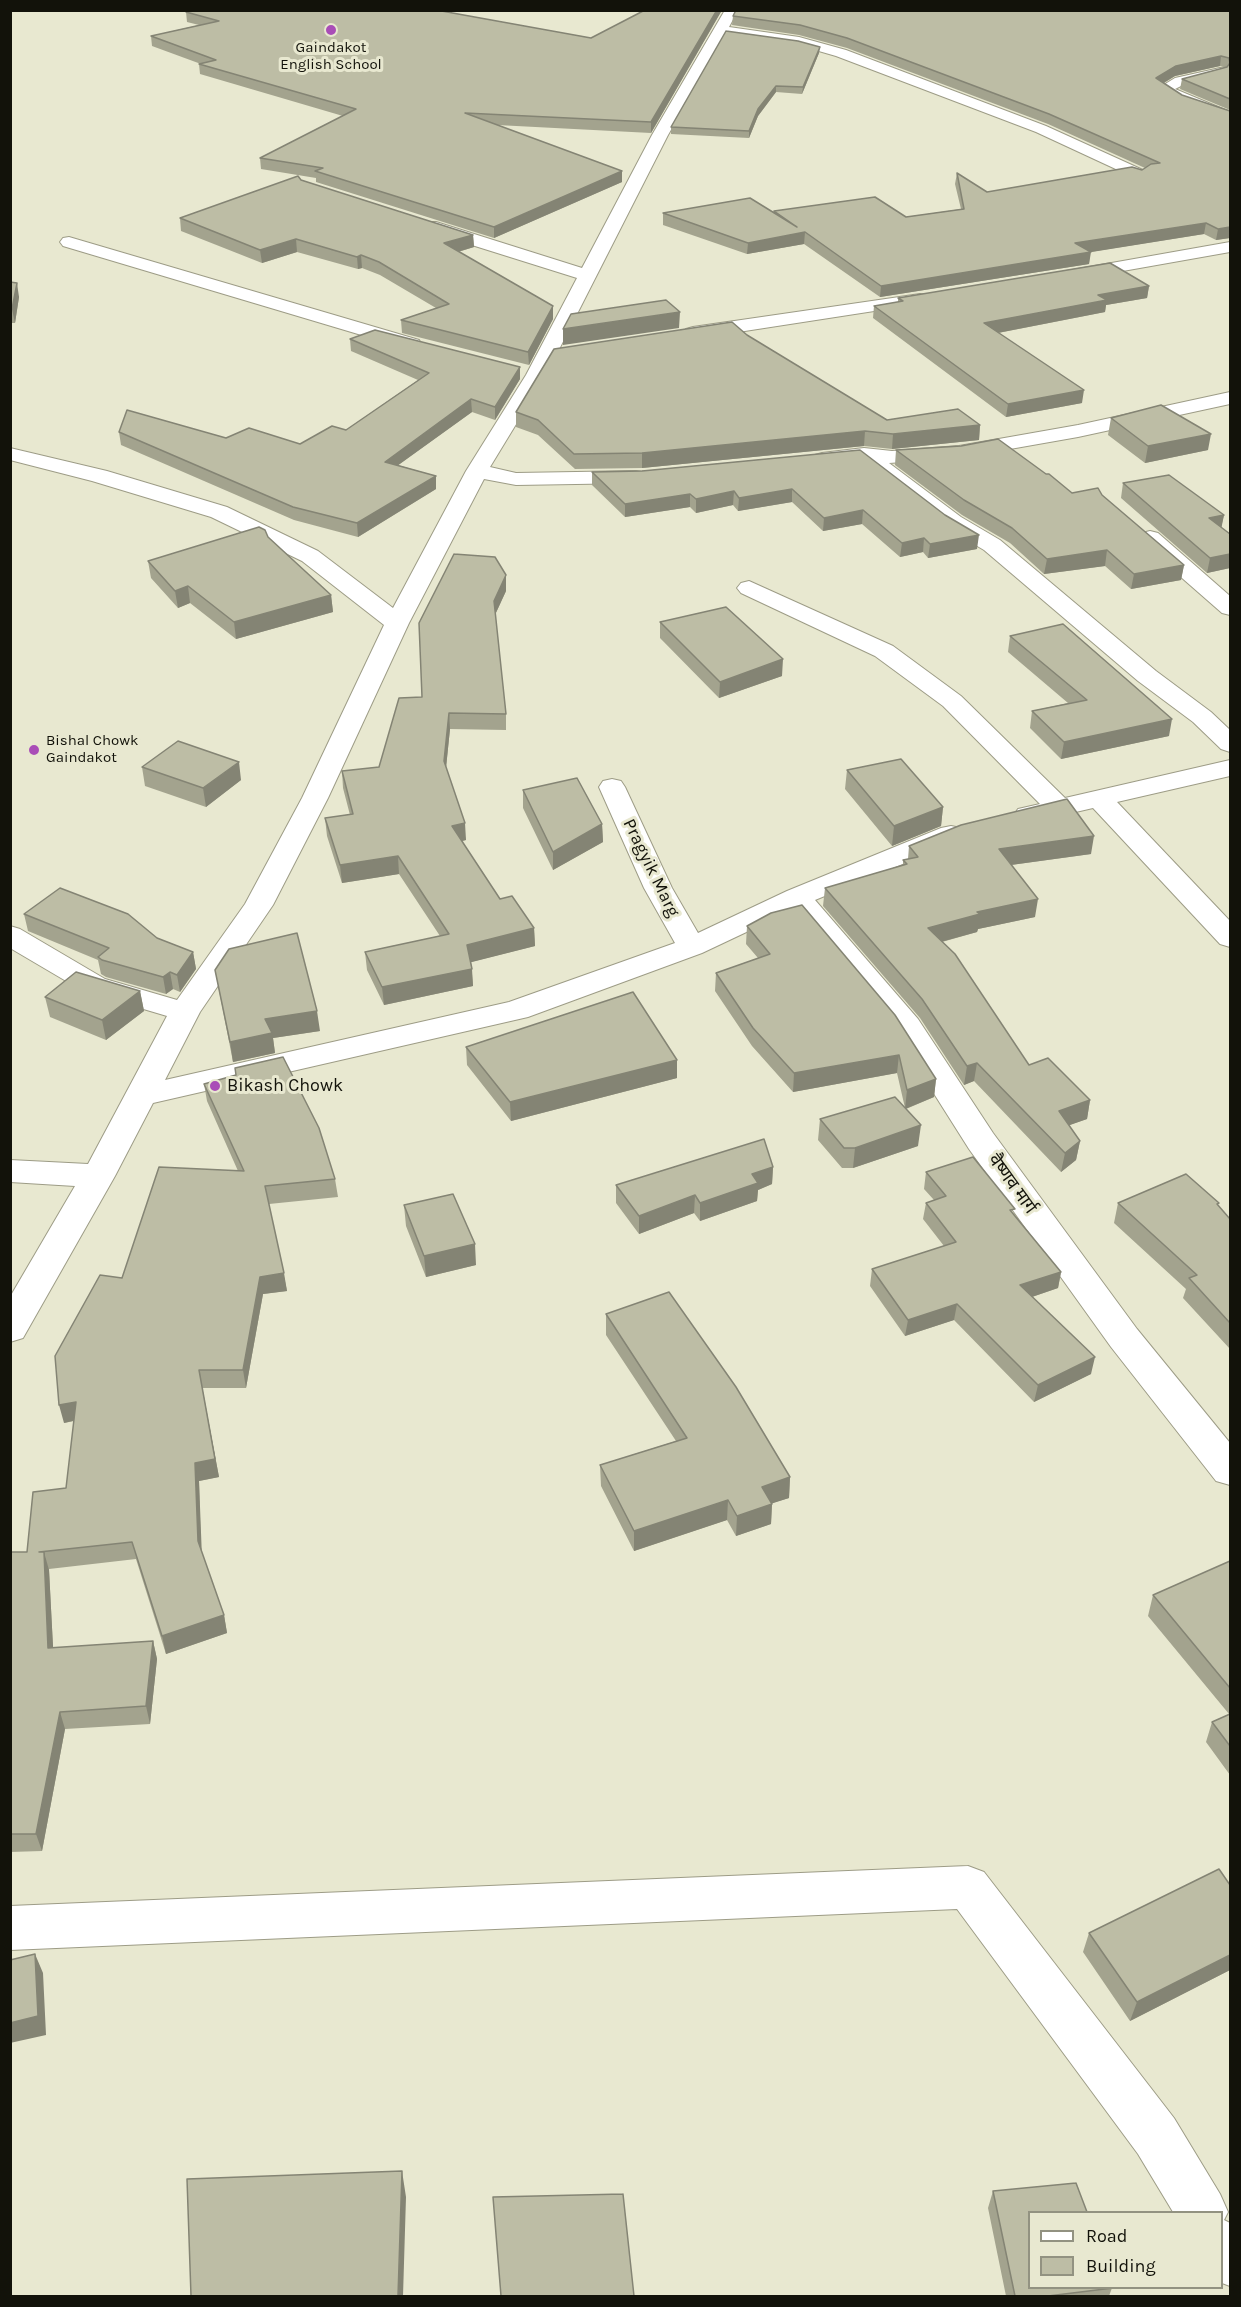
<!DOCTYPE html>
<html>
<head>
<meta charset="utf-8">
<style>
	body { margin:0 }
	#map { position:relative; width:1241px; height:2307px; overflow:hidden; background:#e8e8d0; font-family:Karla,sans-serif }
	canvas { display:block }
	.frame { position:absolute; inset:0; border:12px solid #12120a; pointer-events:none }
	.legend { position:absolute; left:1028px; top:2211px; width:195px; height:78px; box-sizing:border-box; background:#e8e8d0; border:2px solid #929281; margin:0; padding:8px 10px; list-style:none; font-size:18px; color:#12120a }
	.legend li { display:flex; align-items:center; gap:12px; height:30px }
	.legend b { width:30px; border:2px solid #929281 }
</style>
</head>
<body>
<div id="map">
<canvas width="1241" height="2307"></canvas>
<div class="frame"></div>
<ul class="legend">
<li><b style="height:8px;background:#fff"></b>Road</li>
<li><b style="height:16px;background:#bdbda5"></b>Building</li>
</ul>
</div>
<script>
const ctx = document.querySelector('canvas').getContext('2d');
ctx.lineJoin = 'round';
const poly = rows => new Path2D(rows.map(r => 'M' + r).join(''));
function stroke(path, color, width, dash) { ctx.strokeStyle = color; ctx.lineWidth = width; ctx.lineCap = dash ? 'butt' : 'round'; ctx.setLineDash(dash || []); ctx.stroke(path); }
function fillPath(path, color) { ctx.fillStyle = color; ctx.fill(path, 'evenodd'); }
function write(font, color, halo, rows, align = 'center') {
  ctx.font = font + ' Karla,"Noto Sans Devanagari",sans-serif'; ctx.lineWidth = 6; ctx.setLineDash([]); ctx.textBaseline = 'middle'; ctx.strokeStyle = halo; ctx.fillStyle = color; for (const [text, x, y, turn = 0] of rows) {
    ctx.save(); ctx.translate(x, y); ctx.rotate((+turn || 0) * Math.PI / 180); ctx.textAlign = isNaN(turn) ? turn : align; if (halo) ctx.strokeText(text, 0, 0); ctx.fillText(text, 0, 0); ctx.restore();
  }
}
const minor = poly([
	[725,10,738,10,729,27,799,37,846,50,1046,126,1145,171,1147,174,1139,179,1133,177,1036,132,836,56,798,45,725,35,668,135,546,375,490,467,516,473,636,471,644,472,647,477,644,482,636,483,516,485,484,479,409,623,328,798,273,905,200,1012,165,1080,509,1002,675,943,644,888,599,787,603,781,612,779,621,781,625,787,672,888,698,933,787,891,941,828,951,826,961,828,965,834,961,840,815,900,918,1019,993,1133,1137,1329,1230,1443,1230,1485,1216,1481,1111,1347,969,1149,895,1032,793,910,702,953,528,1017,153,1103,115,1176,23,1338,10,1342,10,1297,75,1186,10,1182,10,1160,88,1164,167,1016,83,991,10,948,10,926,20,929,105,979,177,1000,245,904,302,798,384,625,302,561,211,517,92,481,10,460,10,448,107,471,227,507,318,551,393,608,466,471,526,375,577,278,424,230,422,226,424,222,436,222,582,268,652,135,725,10],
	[1220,68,1225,69,1227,72,1225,75,1185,84,1175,89,1230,112,1230,121,1181,103,1157,89,1175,78,1220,68],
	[69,237,419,340,421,344,419,348,412,350,405,348,63,246,60,242,63,238,69,237],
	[1230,242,1230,252,1072,280,1066,279,1063,275,1066,271,1072,270,1230,242],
	[920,294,926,295,929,299,926,303,693,339,686,337,684,333,686,329,693,327,920,294],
	[1230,392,1230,404,1078,437,959,458,889,463,961,517,1000,540,1156,671,1211,712,1230,730,1230,752,1221,749,1193,722,1138,681,984,550,945,527,860,461,822,465,815,463,812,459,815,455,822,453,864,448,892,451,959,446,1078,425,1230,392],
	[1150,531,1158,533,1230,596,1230,615,1222,613,1142,543,1139,538,1142,533,1150,531],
	[749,581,893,646,961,696,1065,798,1230,760,1230,776,1117,802,1230,921,1230,947,1220,944,1093,808,1028,823,1018,821,1014,815,1018,809,1040,804,943,706,875,656,741,593,737,588,741,583,749,581],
	[968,1866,984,1872,1174,2118,1220,2194,1228,2212,1224,2220,1230,2223,1230,2286,1222,2283,1222,2212,1173,2212,1138,2154,957,1909,10,1950,10,1906,968,1866]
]);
stroke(minor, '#9d9c86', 2);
fillPath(minor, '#fff');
fillPath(poly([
	[722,10,651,133,497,125,622,182,494,238,316,182,316,178,261,169,260,158,343,116,200,74,199,64,201,64,152,46,151,36,199,25,187,22,186,12,591,38],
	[1230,11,1230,110,1180,89,1182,79,1226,68,1220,66,1175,76,1164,83,1230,238,1216,240,1204,234,1090,252,1089,264,880,297,804,244,747,254,663,225,663,213,774,213,774,211,906,217,961,209,955,184,957,173,987,192,1142,170,1145,168,1048,124,847,48,799,35,732,25,733,16],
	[819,53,802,94,776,92,758,116,749,138,671,134,671,127],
	[301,180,473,235,474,247,458,252,553,306,553,319,529,365,402,333,401,320,436,308,380,275,362,268,358,269,297,252,262,263,181,231,180,218],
	[10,282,19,297,15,323,10,323],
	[1149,286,1147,298,1106,305,1105,312,998,333,1082,403,1006,417,873,318,874,306,898,302,898,298],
	[747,335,887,420,980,425,979,440,892,449,864,446,642,468,575,469,538,435,516,427,516,412],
	[350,339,520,379,495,420,472,412,398,465,436,476,436,489,358,537,294,520,121,445,119,432,300,444,346,430,418,380,351,351],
	[1111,418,1208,450,1145,463,1108,435],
	[961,446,1072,493,1102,495,1184,565,1181,580,1131,589,1105,566,1044,574,1010,543,962,515,895,465,896,450],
	[860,450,977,549,928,558,923,552,900,557,862,524,823,531,792,502,738,511,733,505,696,513,690,507,625,517,592,485,592,472,642,471],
	[1123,483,1224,515,1221,527,1230,534,1230,568,1207,573,1121,498],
	[268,537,331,595,333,612,236,639,190,603,178,608,151,578,148,561],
	[506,575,506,591,495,615,506,714,506,730,450,729,446,767,466,840,462,841,500,899,534,928,535,946,471,962,473,986,384,1005,367,970,365,952,440,936,399,874,342,883,327,836,325,818,350,815,343,788,342,771,379,767,422,697],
	[660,622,782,676,719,698,660,638],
	[1010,636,1169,736,1061,759,1030,728,1032,711,1068,703,1008,652],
	[142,767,241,780,206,807,145,786],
	[847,770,943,807,941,826,892,846,845,789],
	[523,790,602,824,603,842,553,870,523,808],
	[909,846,1091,854,1011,865,1035,917,978,929,977,932,942,942,1029,1065,1090,1100,1087,1119,1069,1125,1080,1141,1076,1160,1061,1172,974,1081,964,1085,920,1018,823,906,825,888,903,865,903,860,908,859],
	[24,914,157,938,193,952,196,969,180,992,173,989,166,994,106,977,101,974,98,960,28,931],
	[747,926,936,1079,934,1097,906,1109,918,1146,853,1168,842,1168,818,1140,820,1119,905,1108,897,1073,793,1092,752,1046,715,991,716,973,758,958,746,944],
	[215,970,320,1031,273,1038,275,1053,233,1062],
	[140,991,144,1011,106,1040,50,1017,45,997],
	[466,1047,677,1060,677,1078,511,1121,467,1065],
	[204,1084,335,1179,338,1197,269,1204,287,1291,263,1294,246,1388,202,1388,219,1477,199,1481,201,1551,224,1615,227,1633,166,1654,136,1559,49,1569,53,1648,153,1641,157,1659,150,1724,65,1729,42,1851,10,1852,10,1552,27,1552,66,1488,74,1421,64,1423,122,1278,238,1171,207,1101],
	[773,1167,772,1184,758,1190,757,1201,700,1221,694,1213,639,1234,616,1203,616,1185],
	[926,1172,1014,1214,1061,1272,1058,1288,1032,1297,1091,1374,1034,1402,954,1320,905,1336,870,1286,872,1269,944,1246,923,1219,926,1203,934,1200,924,1189],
	[1118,1203,1218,1206,1230,1219,1230,1349,1183,1298,1186,1289,1114,1223],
	[404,1205,476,1265,426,1277,406,1226],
	[606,1314,790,1477,789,1498,772,1503,771,1524,736,1536,727,1520,634,1551,601,1486,600,1465,676,1441,606,1335],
	[1230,1561,1230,1775,1206,1742,1212,1722,1229,1714,1148,1616,1153,1595],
	[1230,1885,1230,1970,1130,2021,1083,1952,1089,1933],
	[993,2191,1112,2288,1109,2296,1006,2296,988,2208]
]), '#a3a38e');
fillPath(poly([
	[717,10,722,10,651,133,651,122],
	[820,47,819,53,802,94,803,87],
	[1221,56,1220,66,1175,76,1155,88,1156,78,1176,66],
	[776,86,776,92,758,116,749,138,749,131,758,109],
	[622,171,622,182,494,238,494,227],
	[1206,223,1204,234,1073,255,1075,243],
	[1230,227,1230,238,1216,240,1218,229],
	[805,232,804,244,747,254,748,243],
	[473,235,474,247,444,256,444,243],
	[296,239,297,252,262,263,260,250],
	[1091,252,1089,264,880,297,881,286],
	[361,255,362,268,358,269,357,257],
	[17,283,19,297,15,323,12,309],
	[1149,286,1147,298,1106,305,1105,312,982,336,984,323,1098,295],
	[553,306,553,319,529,365,528,352],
	[680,312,679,328,563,345,563,329],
	[520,367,520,379,495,420,495,407],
	[1084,390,1082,403,1006,417,1008,404],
	[471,399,472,412,386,474,385,462],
	[980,425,979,440,892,449,893,434],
	[865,431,864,446,642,468,642,453],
	[1211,434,1208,450,1145,463,1148,446],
	[436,476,436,489,358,537,357,523],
	[792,489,792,502,738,511,739,498],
	[734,491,733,505,696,513,696,499],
	[690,494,690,507,625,517,625,504],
	[863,510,862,524,823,531,824,518],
	[1224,515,1221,530,1209,518],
	[979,535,977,549,928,558,930,544],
	[924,538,923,552,900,557,902,543],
	[1107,550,1105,566,1044,574,1047,559],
	[1230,554,1230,568,1207,573,1210,558],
	[1184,565,1181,580,1131,589,1134,574],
	[506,575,506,591,494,617,494,601],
	[188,586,190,603,178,608,175,591],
	[331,595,333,612,236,639,234,622],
	[783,659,782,676,719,698,720,682],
	[449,713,450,729,445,778,444,761],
	[1172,719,1169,736,1061,759,1064,742],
	[239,762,241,780,206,807,203,788],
	[943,807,941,826,892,846,894,826],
	[465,823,466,840,453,843,452,826],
	[602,824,603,842,553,870,553,852],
	[1094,836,1091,854,996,867,999,849],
	[398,856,399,874,342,883,340,865],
	[1038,899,1035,917,978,929,977,932,926,946,928,928,977,912],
	[534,928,535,946,468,963,467,945],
	[193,952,196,969,180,992,177,975],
	[472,969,473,986,384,1005,382,987],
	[170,972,173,989,166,994,163,977],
	[140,991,144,1011,106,1040,102,1020],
	[317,1011,320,1031,273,1038,275,1053,233,1062,230,1042,265,1019],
	[899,1055,897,1073,793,1092,794,1073],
	[677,1060,677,1078,511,1121,510,1102],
	[977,1063,974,1081,964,1085,967,1066],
	[936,1079,934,1097,905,1109,907,1090],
	[1090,1100,1087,1119,1056,1130,1059,1111],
	[921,1125,918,1146,853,1168,855,1148],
	[1080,1141,1076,1160,1061,1172,1065,1153],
	[773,1167,772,1184,758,1190,757,1201,700,1221,700,1203,752,1174],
	[695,1195,694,1213,639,1234,639,1216],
	[475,1244,476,1265,426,1277,424,1256],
	[1061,1272,1058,1288,1017,1302,1020,1285],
	[284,1273,287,1291,263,1294,246,1388,243,1370,260,1277],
	[957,1304,954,1320,905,1336,908,1320],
	[1095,1357,1091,1374,1034,1402,1038,1385],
	[199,1370,219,1477,199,1481,202,1558,198,1541,195,1463],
	[76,1402,81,1419,64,1423,59,1405],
	[790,1477,789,1498,761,1507,762,1487],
	[728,1500,727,1520,634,1551,634,1531],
	[772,1504,771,1524,736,1536,737,1516],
	[44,1552,49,1570,54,1665,48,1648],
	[224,1615,227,1633,166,1654,162,1636],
	[153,1641,157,1659,150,1724,146,1706],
	[60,1712,65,1729,42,1851,36,1834],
	[35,1954,43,1973,46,2035,10,2043,10,2023],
	[1230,1955,1230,1970,1130,2021,1137,2002],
	[402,2171,406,2197,403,2296,398,2296]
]), '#848474');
const building = poly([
	[193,10,436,10,591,38,645,10,717,10,651,122,465,113,622,171,494,227,315,171,323,168,260,158,356,109,199,64,216,60,151,36,219,21,186,12,193,10],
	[736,10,1230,11,1230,63,1229,58,1221,56,1176,66,1156,78,1182,95,1230,111,1230,227,1218,229,1206,223,1075,243,1091,252,881,286,805,232,748,243,663,213,750,198,797,227,774,211,875,197,906,217,964,209,957,173,987,192,1132,167,1142,170,1151,164,1160,163,1049,114,847,38,800,25,733,16,736,10],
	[726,31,798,41,820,47,803,87,776,86,758,109,749,131,671,127,726,31],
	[1230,63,1230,99,1182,79,1227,67,1230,63],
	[298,176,301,180,473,235,444,243,553,306,528,352,401,320,449,304,379,262,361,255,357,257,296,239,260,250,180,218,298,176],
	[1110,263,1149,286,1098,295,1107,300,984,323,1084,390,1008,404,874,306,903,301,898,298,1110,263],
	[10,282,17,283,12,309,10,309,10,282],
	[666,300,680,312,563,329,571,314,666,300],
	[732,322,747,335,887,420,958,409,980,425,893,434,865,431,642,453,574,454,538,420,516,412,554,349,732,322],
	[375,330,520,367,495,407,471,399,385,462,436,476,357,523,293,507,119,432,127,410,226,438,249,428,300,444,332,426,346,430,429,373,350,339,375,330],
	[1161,405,1211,434,1148,446,1111,418,1161,405],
	[998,439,1046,474,1049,474,1072,493,1098,488,1102,495,1184,565,1134,574,1107,550,1047,559,1012,528,964,500,896,450,961,446,998,439],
	[860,450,945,515,979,535,930,544,924,538,902,543,863,510,824,518,792,489,739,498,734,491,696,499,690,494,625,504,592,472,642,471,860,450],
	[1169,475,1224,515,1209,518,1230,534,1230,554,1210,558,1123,483,1169,475],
	[259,527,265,530,268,537,331,595,234,622,188,586,175,591,148,561,259,527],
	[454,554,495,557,506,575,494,601,506,714,449,713,444,761,465,823,452,826,500,899,512,896,534,928,467,945,472,969,382,987,365,952,449,934,398,856,340,865,325,818,353,814,342,771,379,767,399,698,422,697,419,623,454,554],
	[726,607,783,659,720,682,660,622,726,607],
	[1063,624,1172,719,1064,742,1032,711,1087,700,1010,636,1063,624],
	[178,741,239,762,203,788,142,767,178,741],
	[901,759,943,807,894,826,847,770,901,759],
	[577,778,602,824,553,852,523,790,577,778],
	[1067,799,1094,836,999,849,1038,899,977,912,980,914,928,928,955,954,1029,1065,1048,1058,1090,1100,1059,1111,1080,1141,1065,1153,977,1063,967,1066,922,999,825,888,907,864,903,860,918,857,909,846,961,825,1067,799],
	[60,888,128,914,157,938,193,952,177,975,170,972,163,977,102,960,98,957,109,948,24,914,60,888],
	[802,905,895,1015,936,1079,907,1090,899,1055,794,1073,753,1028,716,973,770,954,747,926,771,913,802,905],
	[297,933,317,1011,265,1019,272,1033,230,1042,215,970,229,949,297,933],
	[76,972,140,991,102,1020,45,997,76,972],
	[633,992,677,1060,510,1102,466,1047,633,992],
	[283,1057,319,1128,335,1179,265,1186,284,1273,260,1277,243,1370,199,1370,215,1459,195,1463,198,1541,224,1615,162,1636,132,1542,39,1552,44,1552,48,1648,153,1641,146,1706,60,1712,36,1834,10,1834,10,1552,27,1552,33,1492,66,1488,76,1402,59,1405,55,1356,100,1275,122,1278,159,1167,244,1171,204,1084,236,1075,235,1068,283,1057],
	[895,1097,921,1125,855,1148,844,1148,820,1119,895,1097],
	[764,1139,773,1167,752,1174,758,1183,700,1203,695,1195,639,1216,616,1185,764,1139],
	[973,1157,1015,1209,1010,1210,1061,1272,1020,1285,1095,1357,1038,1385,957,1304,908,1320,872,1269,956,1242,926,1203,946,1196,926,1172,973,1157],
	[1186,1174,1219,1203,1217,1204,1230,1219,1230,1323,1189,1278,1197,1275,1118,1203,1186,1174],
	[453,1194,475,1244,424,1256,404,1205,453,1194],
	[669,1292,736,1387,790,1477,762,1487,772,1504,737,1516,728,1500,634,1531,600,1465,687,1438,606,1314,669,1292],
	[1230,1561,1230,1688,1153,1595,1230,1561],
	[1230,1714,1230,1746,1212,1722,1230,1714],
	[1219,1869,1230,1885,1230,1955,1137,2002,1089,1933,1219,1869],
	[35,1954,38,2016,10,2023,10,1960,35,1954],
	[402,2171,398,2296,191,2296,187,2179,402,2171],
	[1076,2183,1087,2212,1029,2212,1029,2288,1113,2288,1048,2296,1015,2296,993,2191,1076,2183],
	[623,2194,634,2296,501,2296,493,2197,623,2194]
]);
fillPath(building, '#bdbda5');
stroke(building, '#848474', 1.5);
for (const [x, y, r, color] of [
	[331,30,6,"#a94db7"],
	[34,750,6,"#a94db7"],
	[215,1086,6,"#a94db7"]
]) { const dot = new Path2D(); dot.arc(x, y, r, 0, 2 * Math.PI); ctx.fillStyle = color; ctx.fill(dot); stroke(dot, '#e8e8d0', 2); }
write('15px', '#12120a', '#e8e8d0', [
	["Gaindakot",331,48],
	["English School",331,65],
	["Bishal Chowk",46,741,"left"],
	["Gaindakot",46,758,"left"]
]);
write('18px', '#12120a', '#e8e8d0', [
	["Pragyik Marg",651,868,64],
	["वैष्णव मार्ग",1012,1184,54]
]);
write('18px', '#12120a', '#e8e8d0', [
	["Bikash Chowk",227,1086]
], 'left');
</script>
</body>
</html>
